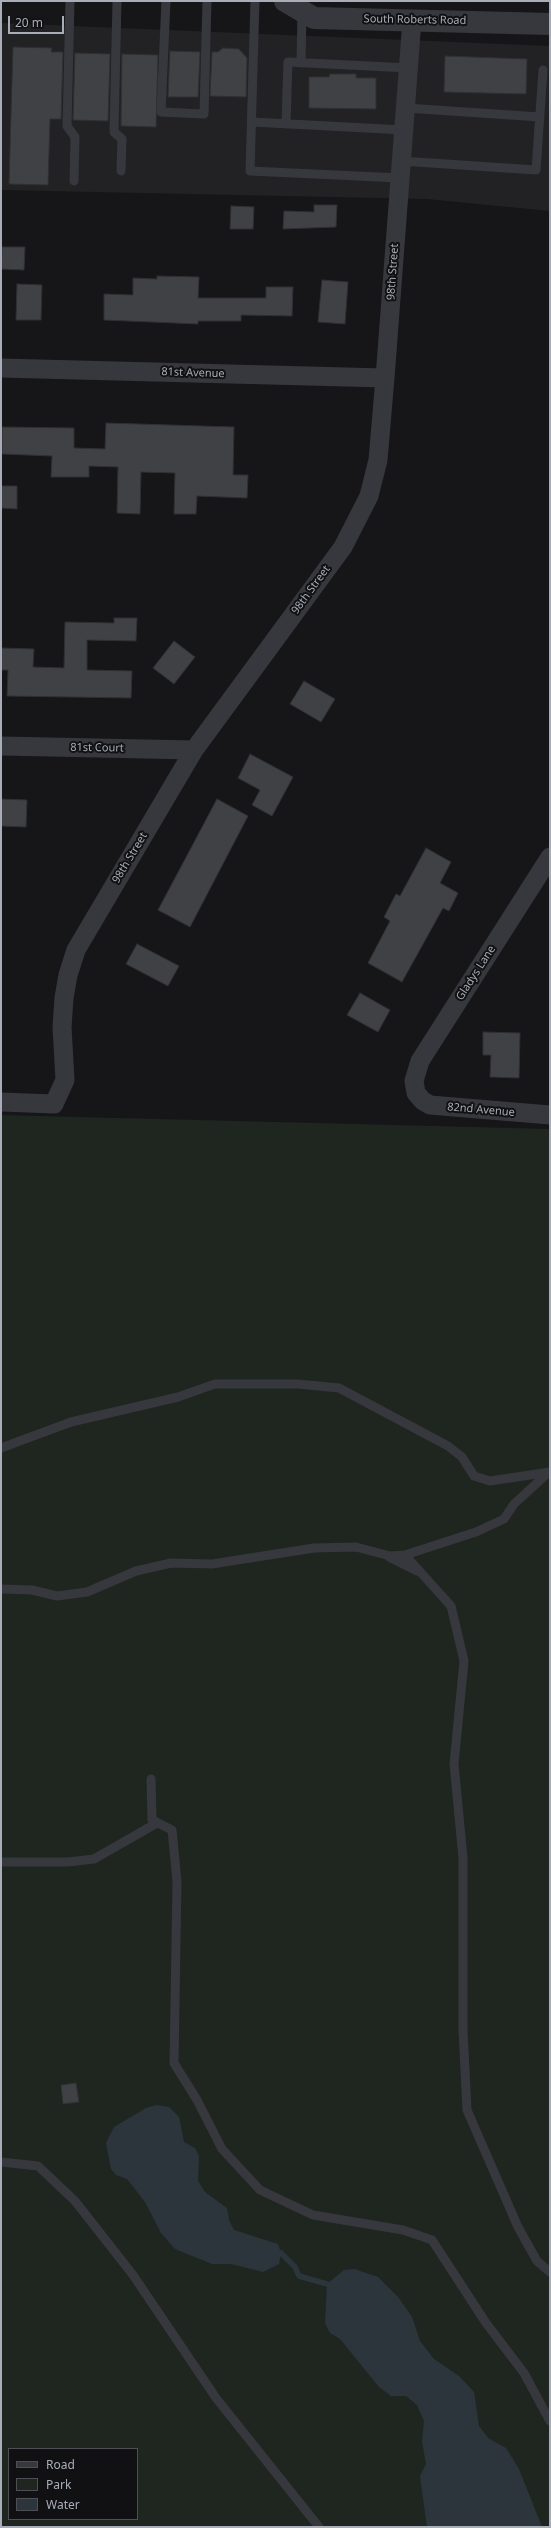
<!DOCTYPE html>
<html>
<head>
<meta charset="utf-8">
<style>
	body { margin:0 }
	#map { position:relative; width:551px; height:2528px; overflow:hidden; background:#161618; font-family:"Noto Sans",sans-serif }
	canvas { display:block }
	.frame { position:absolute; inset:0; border:2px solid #a8adb8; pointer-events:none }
	.legend { position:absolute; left:8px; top:2448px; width:130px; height:72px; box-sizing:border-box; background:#111113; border:1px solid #4d4f55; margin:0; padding:5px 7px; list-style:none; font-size:12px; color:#a8adb8 }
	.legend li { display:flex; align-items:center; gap:8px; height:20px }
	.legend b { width:20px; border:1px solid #4d4f55 }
	.scale { position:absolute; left:8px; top:16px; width:56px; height:18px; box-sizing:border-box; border:2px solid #a8adb8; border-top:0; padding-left:5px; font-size:12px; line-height:14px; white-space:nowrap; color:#a8adb8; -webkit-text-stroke:3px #111113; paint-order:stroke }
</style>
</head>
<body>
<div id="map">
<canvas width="551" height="2528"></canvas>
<div class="frame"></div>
<ul class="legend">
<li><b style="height:5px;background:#37383d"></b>Road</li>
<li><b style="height:11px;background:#1e261f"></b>Park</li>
<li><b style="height:11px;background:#2c353c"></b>Water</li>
</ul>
<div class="scale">20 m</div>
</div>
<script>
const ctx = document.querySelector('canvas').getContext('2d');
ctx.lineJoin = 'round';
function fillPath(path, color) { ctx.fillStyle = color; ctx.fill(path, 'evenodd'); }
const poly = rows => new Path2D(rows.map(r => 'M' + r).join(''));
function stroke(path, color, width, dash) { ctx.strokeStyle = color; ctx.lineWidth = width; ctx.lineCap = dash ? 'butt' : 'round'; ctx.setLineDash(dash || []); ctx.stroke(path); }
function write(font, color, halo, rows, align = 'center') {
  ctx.font = font + ' "Noto Sans",sans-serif'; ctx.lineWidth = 4; ctx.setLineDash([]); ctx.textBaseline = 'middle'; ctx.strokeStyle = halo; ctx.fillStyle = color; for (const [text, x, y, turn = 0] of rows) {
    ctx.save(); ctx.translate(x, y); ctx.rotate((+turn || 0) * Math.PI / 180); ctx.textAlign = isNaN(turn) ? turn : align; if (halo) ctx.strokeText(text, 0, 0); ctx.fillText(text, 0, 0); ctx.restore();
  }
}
fillPath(poly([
	[1,23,550,46,550,211,427,199,1,190]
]), '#222225');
fillPath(poly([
	[1,1115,550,1129,550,2527,1,2527],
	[9,2449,137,2449,137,2519,9,2519]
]), '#1e261f');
fillPath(poly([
	[157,2105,169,2107,179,2117,184,2142,195,2148,199,2156,198,2181,205,2192,227,2208,229,2220,234,2230,278,2244,281,2253,279,2264,263,2272,231,2264,212,2264,175,2249,161,2233,145,2202,127,2179,116,2175,111,2169,106,2143,114,2127,146,2108],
	[354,2269,378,2277,398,2297,412,2317,420,2341,434,2359,459,2376,474,2392,479,2426,488,2438,506,2448,519,2469,542,2527,427,2527,420,2476,426,2464,422,2442,424,2421,417,2405,406,2396,391,2396,379,2387,340,2339,330,2333,325,2323,327,2284,344,2270]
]), '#2c353c');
stroke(poly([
	[281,2253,295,2267,299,2276,327,2284]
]), '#2c353c', 5.5);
const building = poly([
	[13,47,52,48,51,52,63,52,61,119,50,119,48,185,9,184,13,47],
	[223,48,239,49,247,58,246,97,210,96,212,52,218,52,223,48],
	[170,51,200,52,198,97,168,97,170,51],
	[75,53,110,54,108,121,73,120,75,53],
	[122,54,158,55,156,127,121,126,122,54],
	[445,56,527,59,526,94,444,92,445,56],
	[330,74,356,74,356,78,376,78,376,109,309,108,309,77,329,77,330,74],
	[314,205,337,205,336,227,283,229,284,211,314,212,314,205],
	[231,206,254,207,253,229,230,229,231,206],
	[2,247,25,247,24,270,1,269,2,247],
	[157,276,199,277,198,298,266,298,266,287,293,287,292,316,241,315,241,321,198,321,198,324,104,320,104,294,133,295,133,278,157,279,157,276],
	[322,280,348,282,345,324,318,322,322,280],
	[17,284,42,285,41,320,16,320,17,284],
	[106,423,234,427,233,475,248,475,247,498,197,496,196,514,174,514,175,473,141,472,140,514,117,513,118,467,89,466,89,477,51,477,52,456,2,454,2,427,74,428,74,448,105,449,106,423],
	[1,486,17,486,17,509,1,508,1,486],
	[114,618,137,618,136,641,87,640,87,670,132,671,131,698,7,696,8,670,1,670,1,648,34,649,33,667,64,668,65,622,114,623,114,618],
	[174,641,195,657,174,684,153,668,174,641],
	[304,681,335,699,321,722,290,704,304,681],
	[250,754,293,777,272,816,252,805,260,790,238,778,250,754],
	[1,799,27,800,26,827,1,826,1,799],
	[217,799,248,816,190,927,158,910,217,799],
	[426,848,451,862,440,883,458,893,449,911,443,908,402,982,368,963,390,921,384,917,396,894,400,896,426,848],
	[137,944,179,966,168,986,126,964,137,944],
	[360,993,390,1010,378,1032,347,1015,360,993],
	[483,1032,520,1033,519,1078,490,1077,491,1055,483,1055,483,1032],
	[76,2083,79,2102,63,2104,61,2085,76,2083]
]);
fillPath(building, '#404145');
stroke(building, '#303034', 1);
stroke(poly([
	[70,1,67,126,75,137,74,181],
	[117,1,114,132,122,139,121,171],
	[166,1,161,112,204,114,207,1],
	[255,1,250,171,400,178],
	[301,63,302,12],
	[406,108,540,117],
	[252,122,404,130],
	[286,124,288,62,409,68],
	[401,161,536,170,543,70],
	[1,1448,71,1422,178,1397,215,1384,298,1384,339,1388,448,1446,462,1457,474,1476,490,1481,550,1472],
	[405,1555,451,1606,464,1661,454,1764,463,1858,463,2030,467,2110,518,2227,537,2261,550,2272],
	[389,1557,417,1571],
	[1,1589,32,1590,57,1596,87,1592,136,1571,171,1563,212,1564,314,1548,356,1547,390,1556,405,1555,476,1532,504,1519,514,1504,548,1473],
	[151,1779,152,1820,172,1830,177,1881,174,2063,197,2100,222,2149,260,2190,313,2215,403,2230,432,2240,486,2323,524,2373,550,2421],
	[1,1862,68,1862,94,1859,157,1823],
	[1,2162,38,2166,75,2201,133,2275,216,2398,319,2527]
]), '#37383d', 9);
stroke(poly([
	[1,368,385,378],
	[1,746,194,750],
	[550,857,420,1061,414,1081,416,1093,423,1101,430,1105,550,1115],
	[1,1102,54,1104,65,1080,62,1027,64,998,68,975,76,950,194,750,343,547,369,496,378,460,385,378,412,20]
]), '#37383d', 19);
stroke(poly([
	[285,1,314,18,550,24]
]), '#37383d', 22);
write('11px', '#a8adb8', '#111113', [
	["South Roberts Road",415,20,1],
	["98th Street",393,272,-86],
	["81st Avenue",193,373,2],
	["98th Street",311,590,-54],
	["81st Court",97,748,1],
	["98th Street",130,858,-59],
	["Gladys Lane",476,973,-57],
	["82nd Avenue",481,1110,5]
]);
</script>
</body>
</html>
